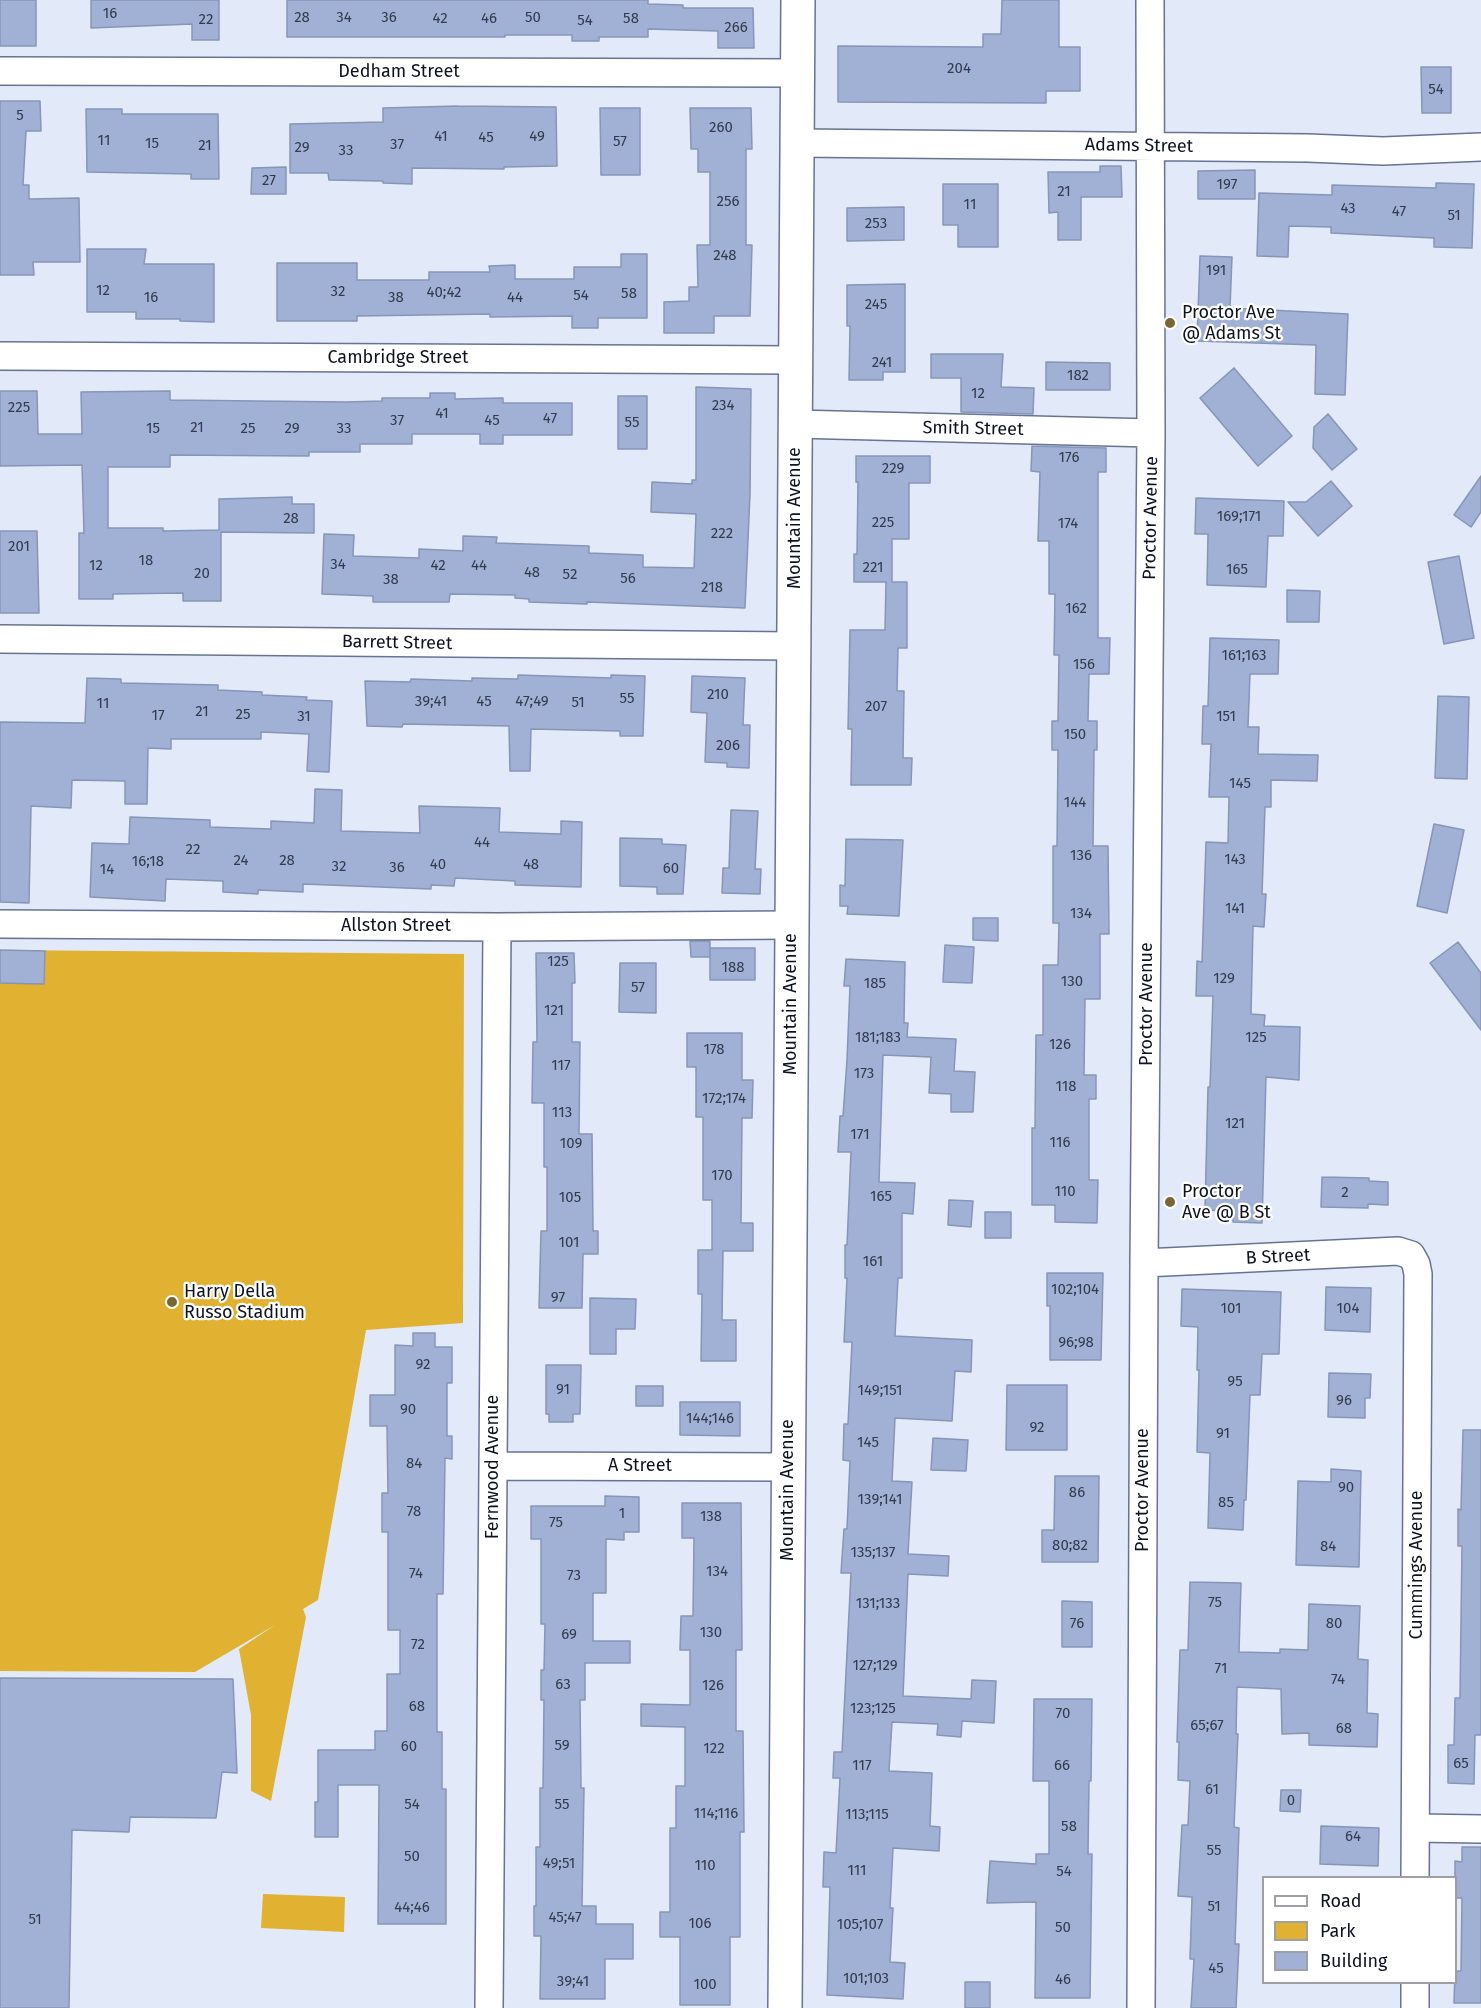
<!DOCTYPE html>
<html>
<head>
<meta charset="utf-8">
<style>
	body { margin:0 }
	#map { position:relative; width:1481px; height:2008px; overflow:hidden; background:#e2e9f8; font-family:"Fira Sans",sans-serif }
	canvas { display:block }
	.legend { position:absolute; left:1262px; top:1876px; width:195px; height:108px; box-sizing:border-box; background:#fff; border:2px solid #9ea0a5; margin:0; padding:8px 10px; list-style:none; font-size:18px; color:#0d121f }
	.legend li { display:flex; align-items:center; gap:12px; height:30px }
	.legend b { width:30px; border:2px solid #9ea0a5 }
</style>
</head>
<body>
<div id="map">
<canvas width="1481" height="2008"></canvas>
<ul class="legend">
<li><b style="height:8px;background:#fff"></b>Road</li>
<li><b style="height:16px;background:#e1b231"></b>Park</li>
<li><b style="height:16px;background:#a1b1d5"></b>Building</li>
</ul>
</div>
<script>
const ctx = document.querySelector('canvas').getContext('2d');
ctx.lineJoin = 'round';
function fillPath(path, color) { ctx.fillStyle = color; ctx.fill(path, 'evenodd'); }
const poly = rows => new Path2D(rows.map(r => 'M' + r).join(''));
function stroke(path, color, width, dash) { ctx.strokeStyle = color; ctx.lineWidth = width; ctx.lineCap = dash ? 'butt' : 'round'; ctx.setLineDash(dash || []); ctx.stroke(path); }
function write(font, color, halo, rows, align = 'center') {
  ctx.font = font + ' "Fira Sans",sans-serif'; ctx.lineWidth = 4.5; ctx.setLineDash([]); ctx.textBaseline = 'middle'; ctx.strokeStyle = halo; ctx.fillStyle = color; for (const [text, x, y, turn = 0] of rows) {
    ctx.save(); ctx.translate(x, y); ctx.rotate((+turn || 0) * Math.PI / 180); ctx.textAlign = isNaN(turn) ? turn : align; if (halo) ctx.strokeText(text, 0, 0); ctx.fillText(text, 0, 0); ctx.restore();
  }
}
fillPath(poly([
	[0,950,464,954,463,1323,366,1330,318,1600,303,1609,306,1617,271,1801,251,1791,251,1715,239,1649,275,1625,195,1672,0,1671],
	[263,1894,345,1897,344,1932,261,1928]
]), '#e1b231');
const building = poly([
	[0,0,36,0,36,46,0,46,0,0],
	[91,0,219,0,219,40,192,40,192,24,91,28,91,0],
	[287,0,648,0,648,4,683,5,683,8,753,8,754,48,718,48,718,31,648,29,648,37,599,37,599,41,572,41,572,35,505,35,505,37,287,37,287,0],
	[1002,0,1059,0,1059,47,1080,47,1080,91,1046,91,1046,103,838,102,838,46,983,47,983,34,1001,34,1002,0],
	[1421,67,1451,67,1451,113,1422,113,1421,67],
	[0,101,40,101,41,131,26,131,23,185,29,185,29,199,79,198,80,262,33,262,34,275,0,275,0,101],
	[457,106,556,107,557,166,504,167,504,169,412,168,412,184,383,183,383,181,329,180,328,173,290,173,290,124,383,122,383,108,457,106],
	[600,108,640,108,640,175,601,175,600,108],
	[690,108,751,108,752,149,746,149,746,245,752,245,750,316,714,316,714,333,664,333,664,302,689,301,689,287,698,287,697,245,710,245,710,172,698,172,698,149,691,149,690,108],
	[86,109,122,109,122,114,218,114,219,179,191,179,191,174,87,172,86,109],
	[1100,166,1121,166,1122,197,1081,197,1081,240,1058,240,1058,212,1049,213,1048,172,1100,172,1100,166],
	[286,167,286,194,251,194,252,168,286,167],
	[1255,170,1255,199,1198,199,1198,171,1255,170],
	[1436,183,1474,184,1472,248,1434,247,1434,238,1331,233,1331,227,1289,226,1288,257,1257,256,1259,193,1332,195,1332,185,1436,188,1436,183],
	[943,184,998,184,998,247,958,247,958,225,943,225,943,184],
	[904,207,904,240,847,241,847,208,904,207],
	[87,249,146,249,144,264,214,264,214,322,180,321,180,319,136,319,136,312,87,312,87,249],
	[621,254,647,254,647,318,598,318,598,328,572,328,572,316,490,317,490,314,357,316,357,321,277,321,277,263,357,263,357,280,429,280,429,272,490,272,489,266,515,265,515,279,574,279,574,267,621,267,621,254],
	[1200,256,1232,257,1230,308,1348,314,1345,395,1315,394,1316,345,1197,341,1200,256],
	[905,284,905,372,883,372,883,380,849,380,850,326,847,326,847,285,905,284],
	[931,354,1003,354,1001,387,1034,388,1033,414,961,412,961,378,931,378,931,354],
	[1046,362,1110,363,1110,390,1046,390,1046,362],
	[1234,368,1292,436,1258,466,1200,398,1234,368],
	[696,387,751,389,750,494,745,608,587,602,587,604,529,602,529,599,515,598,515,595,450,594,449,602,373,602,373,596,322,594,324,534,354,535,353,556,419,558,419,549,463,551,463,536,497,537,496,543,589,546,589,553,643,555,643,567,694,568,696,514,651,512,652,482,692,484,692,480,696,480,696,387],
	[0,391,37,391,38,434,82,434,81,392,170,391,170,400,346,402,382,401,382,398,430,398,430,393,455,393,455,399,503,398,503,403,572,403,572,435,503,435,503,444,480,444,480,434,412,434,412,444,360,444,360,452,309,452,309,456,170,455,170,467,108,467,108,528,163,528,163,531,219,530,219,499,292,497,292,504,314,504,314,533,221,532,221,601,183,601,183,593,113,594,113,599,79,599,79,533,84,533,82,465,0,466,0,391],
	[618,396,647,396,647,449,618,449,618,396],
	[1328,414,1357,449,1332,470,1313,448,1314,427,1328,414],
	[1032,446,1106,448,1106,472,1098,472,1098,638,1110,638,1109,674,1089,674,1088,721,1097,721,1097,750,1094,750,1093,846,1108,846,1109,934,1100,934,1100,999,1085,999,1084,1075,1096,1075,1096,1099,1089,1099,1089,1180,1098,1180,1097,1223,1055,1222,1055,1205,1032,1205,1032,1128,1035,1128,1036,1035,1043,1035,1043,965,1058,965,1059,923,1053,923,1053,846,1057,846,1058,750,1052,750,1052,721,1058,721,1059,655,1054,655,1055,594,1049,594,1049,541,1038,541,1040,472,1031,471,1032,446],
	[856,456,930,456,930,483,909,483,909,539,892,539,892,582,907,582,907,648,898,648,897,691,904,691,903,758,912,758,911,785,851,785,852,729,848,729,850,630,885,630,886,582,854,582,854,554,857,554,858,482,856,482,856,456],
	[1481,476,1481,512,1471,527,1454,515,1481,476],
	[1331,481,1352,506,1318,536,1288,502,1306,502,1331,481],
	[1196,498,1284,501,1283,536,1268,536,1266,587,1207,585,1208,534,1195,534,1196,498],
	[0,531,37,531,39,613,0,613,0,531],
	[1459,556,1474,638,1444,644,1428,562,1459,556],
	[1287,590,1320,591,1319,622,1287,622,1287,590],
	[1210,638,1279,640,1278,674,1250,674,1248,727,1259,727,1258,754,1318,755,1317,781,1271,780,1271,807,1265,807,1262,894,1266,894,1264,927,1253,926,1251,1014,1265,1015,1264,1026,1300,1027,1299,1080,1266,1077,1262,1223,1233,1222,1233,1211,1205,1210,1208,1087,1210,1087,1213,996,1196,996,1197,961,1202,962,1206,842,1228,843,1229,797,1209,797,1211,744,1202,744,1203,706,1208,706,1210,638],
	[518,675,611,678,611,675,645,676,643,736,620,736,620,731,531,729,530,771,510,771,509,726,403,724,402,727,367,726,365,681,410,682,411,679,472,681,472,678,518,679,518,675],
	[692,676,745,678,743,725,750,725,749,768,727,767,727,763,705,762,707,713,691,712,692,676],
	[87,678,121,679,121,683,218,685,218,690,262,692,262,695,307,697,306,700,332,701,329,772,307,771,309,734,261,732,261,739,171,739,171,749,148,748,147,804,125,804,125,781,72,780,71,808,31,806,29,903,0,902,0,722,85,723,87,678],
	[1438,696,1469,697,1467,779,1435,778,1438,696],
	[315,789,342,790,341,831,420,833,419,806,500,808,499,832,561,834,561,821,582,822,581,887,515,885,515,881,455,878,454,886,431,885,431,889,303,884,303,892,258,890,258,894,223,892,223,881,166,879,165,901,90,897,92,843,129,844,130,817,210,820,210,827,271,829,271,821,314,823,315,789],
	[731,810,758,811,755,869,761,869,760,894,722,893,723,868,729,868,731,810],
	[1434,824,1464,830,1447,913,1417,906,1434,824],
	[620,838,662,839,662,844,686,845,683,894,657,894,657,887,620,886,620,838],
	[846,839,903,840,899,916,847,914,848,906,840,906,840,885,845,886,846,839],
	[973,918,998,918,998,941,973,940,973,918],
	[690,941,710,941,710,957,691,957,690,941],
	[1458,942,1481,973,1481,1030,1430,963,1458,942],
	[945,945,974,947,972,983,943,982,945,945],
	[710,948,755,948,755,980,710,980,710,948],
	[0,950,45,951,44,984,0,983,0,950],
	[536,953,574,953,575,983,572,983,572,1042,580,1042,579,1134,592,1134,593,1231,598,1231,598,1254,583,1254,582,1308,539,1308,541,1231,547,1231,547,1167,544,1167,544,1103,532,1103,533,1042,537,1042,536,953],
	[846,959,905,962,904,1023,908,1023,907,1037,956,1039,954,1071,975,1072,973,1112,951,1112,951,1094,929,1093,931,1057,883,1055,879,1182,915,1183,913,1214,902,1213,902,1278,898,1278,895,1336,972,1340,971,1372,955,1371,952,1421,895,1418,892,1481,912,1482,908,1554,949,1556,948,1576,908,1574,903,1696,971,1699,972,1680,996,1681,994,1723,962,1721,961,1737,937,1735,938,1724,892,1722,889,1771,932,1773,930,1826,940,1827,939,1851,893,1848,890,1908,893,1908,890,1962,905,1963,903,1999,827,1995,830,1887,823,1887,824,1852,836,1853,840,1778,833,1778,834,1752,842,1752,851,1573,841,1573,844,1529,847,1529,850,1461,843,1460,844,1424,848,1424,852,1342,844,1342,847,1278,845,1278,845,1245,847,1245,851,1152,838,1152,840,1116,843,1116,847,1060,850,986,844,986,846,959],
	[620,963,656,963,656,1013,619,1012,620,963],
	[687,1033,742,1033,742,1080,753,1080,752,1118,742,1118,741,1223,753,1223,753,1251,723,1251,722,1320,736,1320,736,1361,701,1361,702,1294,698,1294,698,1250,712,1250,712,1200,703,1200,703,1117,696,1117,696,1067,687,1067,687,1033],
	[1322,1177,1369,1178,1369,1181,1388,1182,1388,1205,1368,1204,1368,1208,1321,1207,1322,1177],
	[949,1200,973,1201,971,1227,948,1225,949,1200],
	[985,1212,1011,1212,1011,1238,985,1238,985,1212],
	[1047,1273,1103,1273,1101,1360,1050,1360,1050,1306,1047,1306,1047,1273],
	[1326,1287,1371,1288,1370,1332,1325,1330,1326,1287],
	[1182,1289,1281,1292,1279,1354,1262,1354,1260,1395,1250,1395,1246,1500,1244,1500,1243,1530,1208,1528,1210,1453,1197,1452,1199,1370,1197,1370,1198,1327,1181,1326,1182,1289],
	[590,1298,636,1299,635,1329,616,1329,616,1354,590,1354,590,1298],
	[413,1333,435,1333,435,1347,452,1347,452,1383,447,1383,447,1436,452,1436,452,1459,445,1458,443,1594,437,1594,437,1732,442,1732,442,1789,446,1789,446,1924,378,1924,379,1785,338,1785,338,1837,315,1837,315,1802,318,1802,318,1750,375,1750,375,1731,387,1731,387,1674,400,1674,400,1630,388,1630,388,1532,382,1532,382,1493,388,1493,387,1426,370,1426,370,1395,395,1395,395,1345,413,1346,413,1333],
	[546,1365,581,1365,580,1414,573,1414,573,1422,549,1422,549,1414,546,1414,546,1365],
	[1329,1373,1371,1374,1370,1398,1365,1398,1365,1418,1328,1417,1329,1373],
	[1007,1385,1067,1385,1067,1450,1006,1450,1007,1385],
	[636,1386,663,1386,663,1406,636,1406,636,1386],
	[680,1402,740,1402,740,1436,680,1435,680,1402],
	[1463,1430,1481,1430,1481,1735,1475,1735,1474,1784,1448,1783,1448,1745,1454,1745,1455,1698,1460,1698,1462,1546,1458,1546,1458,1509,1461,1510,1463,1430],
	[933,1438,968,1440,966,1471,931,1470,933,1438],
	[1331,1469,1361,1471,1359,1567,1296,1565,1298,1481,1331,1482,1331,1469],
	[1055,1476,1099,1476,1098,1562,1042,1562,1042,1530,1054,1530,1055,1476],
	[605,1496,639,1497,639,1532,624,1532,624,1540,606,1539,606,1593,593,1593,593,1641,630,1641,630,1663,585,1663,585,1700,580,1700,581,1788,584,1788,582,1906,596,1906,596,1924,633,1924,633,1959,605,1959,605,1999,540,1999,541,1936,534,1936,534,1906,536,1906,536,1847,540,1847,540,1788,543,1788,544,1700,541,1700,541,1670,544,1670,545,1624,541,1624,541,1539,531,1539,531,1506,605,1506,605,1496],
	[682,1503,741,1503,742,1650,736,1650,736,1731,743,1731,744,1832,740,1832,740,1937,730,1937,730,2005,680,2005,680,1937,660,1937,660,1912,670,1912,670,1828,676,1828,676,1786,685,1786,685,1727,641,1726,641,1704,690,1705,690,1650,680,1650,681,1616,693,1616,694,1538,682,1538,682,1503],
	[1190,1582,1241,1583,1239,1652,1280,1653,1280,1649,1308,1650,1309,1604,1360,1606,1358,1659,1368,1660,1367,1713,1378,1714,1377,1747,1309,1745,1309,1733,1282,1734,1281,1689,1237,1687,1236,1734,1238,1734,1234,1827,1239,1828,1235,1944,1239,1944,1236,2008,1191,2008,1194,1959,1190,1959,1192,1897,1178,1896,1182,1825,1188,1825,1190,1781,1178,1780,1179,1742,1177,1742,1180,1650,1188,1650,1190,1582],
	[1062,1601,1092,1602,1092,1647,1062,1647,1062,1601],
	[0,1678,233,1679,237,1773,222,1772,216,1818,130,1817,129,1832,72,1830,69,2008,0,2008,0,1678],
	[1034,1699,1092,1699,1091,1781,1089,1781,1088,1854,1092,1854,1090,1998,1035,1998,1036,1902,987,1903,990,1861,1036,1864,1036,1854,1049,1854,1049,1781,1033,1781,1034,1699],
	[1281,1790,1301,1790,1300,1812,1280,1811,1281,1790],
	[1321,1826,1379,1828,1378,1866,1320,1864,1321,1826],
	[1462,1847,1481,1847,1481,2003,1454,2003,1455,1971,1461,1971,1462,1898,1455,1898,1455,1861,1462,1862,1462,1847],
	[965,1982,990,1982,990,2008,965,2008,965,1982]
]);
fillPath(building, '#a1b1d5');
stroke(building, '#8695b8', 1.5);
const street = poly([
	[0,71,797,73],
	[797,143,1308,148,1383,151,1481,147],
	[0,356,796,360],
	[795,424,1151,433],
	[0,639,794,646],
	[0,924,497,927,792,925],
	[1144,1263,1398,1251,1411,1255,1416,1264,1418,1274,1415,1878],
	[493,1466,788,1467],
	[1416,1828,1481,1829],
	[489,2008,497,927],
	[1141,2008,1144,1263,1151,433,1150,0],
	[1415,2008,1415,1982]
]);
const secondary = poly([
	[785,2008,798,0]
]);
stroke(street, '#667396', 30);
stroke(secondary, '#667396', 36);
stroke(street, '#fff', 27);
stroke(secondary, '#fff', 33);
for (const [x, y, r, color] of [
	[1170,323,6,"#7a6534"],
	[1170,1202,6,"#7a6534"],
	[172,1302,6,"#7a6534"]
]) { const dot = new Path2D(); dot.arc(x, y, r, 0, 2 * Math.PI); ctx.fillStyle = color; ctx.fill(dot); stroke(dot, '#fff', 2); }
write('15px', '#323a4c', null, [
	["16",110,14],
	["28",302,18],
	["34",344,18],
	["36",389,18],
	["50",533,18],
	["42",440,19],
	["46",489,19],
	["58",631,19],
	["22",206,20],
	["54",585,21],
	["266",736,28],
	["204",959,69],
	["54",1436,90],
	["5",20,116],
	["260",721,128],
	["41",441,137],
	["49",537,137],
	["45",486,138],
	["11",104,141],
	["57",620,142],
	["15",152,144],
	["37",397,145],
	["21",205,146],
	["29",302,148],
	["33",346,151],
	["27",269,181],
	["197",1227,185],
	["21",1064,192],
	["256",728,202],
	["11",970,205],
	["43",1348,209],
	["47",1399,212],
	["51",1454,216],
	["253",876,224],
	["248",725,256],
	["191",1216,271],
	["12",103,291],
	["32",338,292],
	["40;42",444,293],
	["58",629,294],
	["54",581,296],
	["16",151,298],
	["38",396,298],
	["44",515,298],
	["245",876,305],
	["241",882,363],
	["182",1078,376],
	["12",978,394],
	["234",723,406],
	["225",19,408],
	["41",442,414],
	["47",550,419],
	["37",397,421],
	["45",492,421],
	["55",632,423],
	["21",197,428],
	["15",153,429],
	["25",248,429],
	["29",292,429],
	["33",344,429],
	["176",1069,458],
	["229",893,469],
	["169;171",1239,517],
	["28",291,519],
	["225",883,523],
	["174",1068,524],
	["222",722,534],
	["201",19,547],
	["18",146,561],
	["34",338,565],
	["12",96,566],
	["42",438,566],
	["44",479,566],
	["221",873,568],
	["165",1237,570],
	["48",532,573],
	["20",202,574],
	["52",570,575],
	["56",628,579],
	["38",391,580],
	["218",712,588],
	["162",1076,609],
	["161;163",1244,656],
	["156",1084,665],
	["210",718,695],
	["55",627,699],
	["39;41",431,702],
	["45",484,702],
	["47;49",532,702],
	["51",578,703],
	["11",103,704],
	["207",876,707],
	["21",202,712],
	["25",243,715],
	["17",158,716],
	["31",304,717],
	["151",1226,717],
	["150",1075,735],
	["206",728,746],
	["145",1240,784],
	["144",1075,803],
	["44",482,843],
	["22",193,850],
	["136",1081,856],
	["143",1235,860],
	["24",241,861],
	["28",287,861],
	["16;18",148,862],
	["40",438,865],
	["48",531,865],
	["32",339,867],
	["36",397,868],
	["60",671,869],
	["14",107,870],
	["141",1235,909],
	["134",1081,914],
	["125",558,962],
	["188",733,968],
	["129",1224,979],
	["130",1072,982],
	["185",875,984],
	["57",638,988],
	["121",554,1011],
	["181;183",878,1038],
	["125",1256,1038],
	["126",1060,1045],
	["178",714,1050],
	["117",561,1066],
	["173",864,1074],
	["118",1066,1087],
	["172;174",724,1099],
	["113",562,1113],
	["121",1235,1124],
	["171",860,1135],
	["116",1060,1143],
	["109",571,1144],
	["170",722,1176],
	["110",1065,1192],
	["2",1345,1193],
	["165",881,1197],
	["105",570,1198],
	["101",569,1243],
	["161",873,1262],
	["102;104",1075,1290],
	["97",558,1298],
	["101",1231,1309],
	["104",1348,1309],
	["96;98",1076,1343],
	["92",423,1365],
	["95",1235,1382],
	["91",563,1390],
	["149;151",880,1391],
	["96",1344,1401],
	["90",408,1410],
	["144;146",710,1419],
	["92",1037,1428],
	["91",1223,1434],
	["145",868,1443],
	["84",414,1464],
	["90",1346,1488],
	["86",1077,1493],
	["139;141",880,1500],
	["85",1226,1503],
	["78",414,1512],
	["1",622,1514],
	["138",711,1517],
	["75",556,1523],
	["80;82",1070,1546],
	["84",1328,1547],
	["135;137",873,1553],
	["134",717,1572],
	["74",416,1574],
	["73",574,1576],
	["75",1215,1603],
	["131;133",878,1604],
	["76",1077,1624],
	["80",1334,1624],
	["130",711,1633],
	["69",569,1635],
	["72",418,1645],
	["127;129",875,1666],
	["71",1221,1669],
	["74",1338,1680],
	["63",563,1685],
	["126",713,1686],
	["68",417,1707],
	["123;125",873,1709],
	["70",1063,1714],
	["65;67",1207,1726],
	["68",1344,1729],
	["59",562,1746],
	["60",409,1747],
	["122",714,1749],
	["65",1461,1764],
	["117",862,1766],
	["66",1062,1766],
	["61",1212,1790],
	["0",1291,1801],
	["54",412,1805],
	["55",562,1805],
	["114;116",716,1814],
	["113;115",867,1815],
	["58",1069,1827],
	["64",1353,1837],
	["55",1214,1851],
	["50",412,1857],
	["49;51",559,1864],
	["110",705,1866],
	["111",857,1871],
	["54",1064,1872],
	["51",1214,1907],
	["44;46",412,1908],
	["45;47",565,1918],
	["51",35,1920],
	["106",700,1924],
	["105;107",860,1925],
	["50",1063,1928],
	["45",1216,1969],
	["101;103",866,1979],
	["46",1063,1980],
	["39;41",573,1982],
	["100",705,1985]
]);
write('18px', '#0d121f', '#fff', [
	["Dedham Street",399,72],
	["Adams Street",1139,146,1],
	["Cambridge Street",398,358],
	["Smith Street",973,429,1],
	["Mountain Avenue",795,518,-90],
	["Proctor Avenue",1151,518,-89],
	["Barrett Street",397,643,1],
	["Allston Street",396,926],
	["Mountain Avenue",791,1004,-90],
	["Proctor Avenue",1147,1004,-90],
	["B Street",1278,1257,-3],
	["A Street",640,1466],
	["Fernwood Avenue",493,1467,-90],
	["Mountain Avenue",788,1490,-90],
	["Proctor Avenue",1143,1490,-90],
	["Cummings Avenue",1417,1565,-90]
]);
write('18px', '#0d121f', '#fff', [
	["Proctor Ave",1182,313],
	["@ Adams St",1182,334],
	["Proctor",1182,1192],
	["Ave @ B St",1182,1213],
	["Harry Della",184,1292],
	["Russo Stadium",184,1313]
], 'left');
</script>
</body>
</html>
